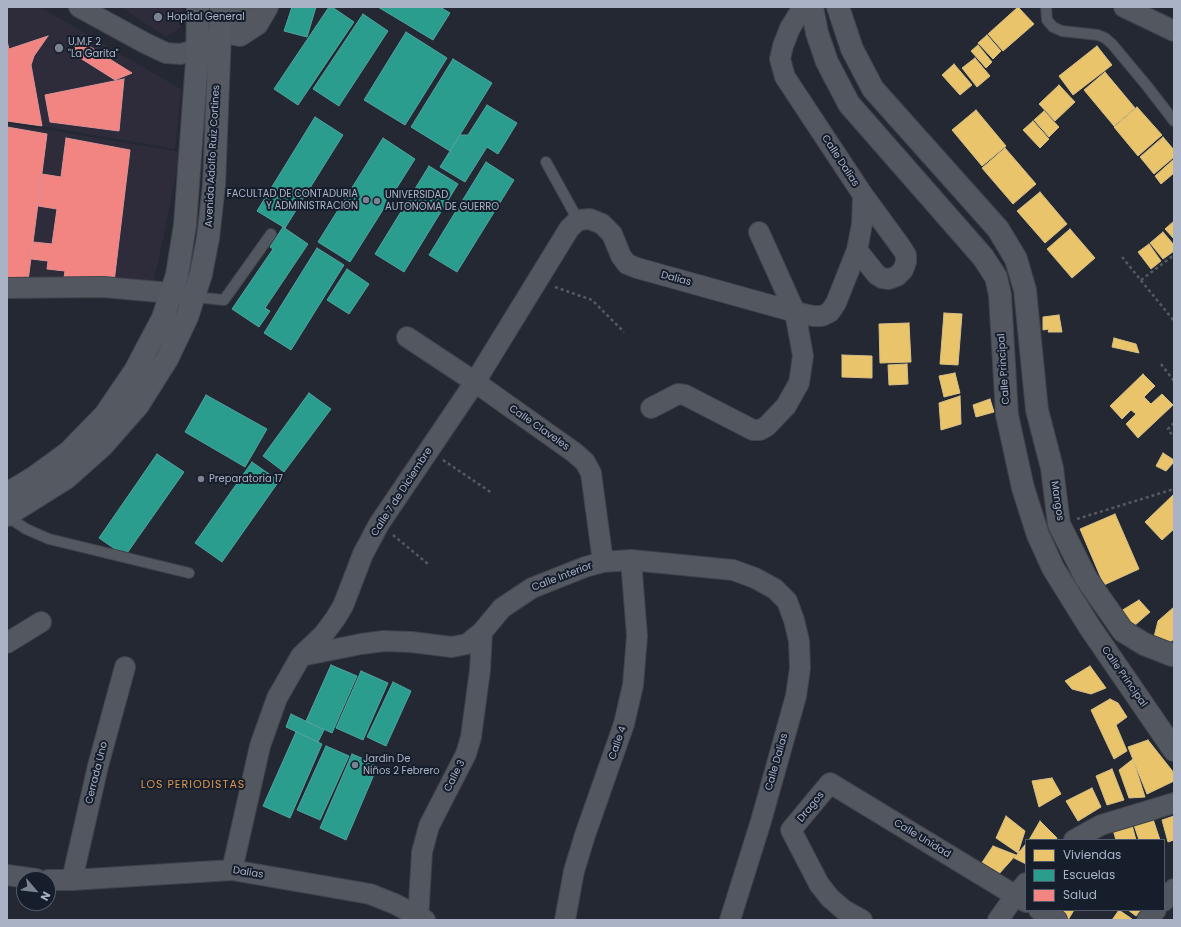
<!DOCTYPE html>
<html>
<head>
<meta charset="utf-8">
<style>
	body { margin:0 }
	#map { position:relative; width:1181px; height:927px; overflow:hidden; background:#232832; font-family:Poppins,sans-serif }
	canvas { display:block }
	.frame { position:absolute; inset:0; border:8px solid #aab3c6; pointer-events:none }
	.legend { position:absolute; left:1025px; top:839px; width:140px; height:72px; box-sizing:border-box; background:#161e2c; border:1px solid #515a6a; margin:0; padding:5px 7px; list-style:none; font-size:12px; color:#aab3c6 }
	.legend li { display:flex; align-items:center; gap:8px; height:20px }
	.legend b { width:20px; border:1px solid #515a6a }
	.north { position:absolute; left:16px; top:871px; width:40px; height:40px; box-sizing:border-box; background:#161e2c; border:1px solid #515a6a; border-radius:50%; rotate:118deg; font-size:11px; font-weight:700; line-height:16px; text-align:center; color:#aab3c6 }
	.north::after { content:''; display:block; margin:auto; width:14px; height:18px; background:#7b8292; clip-path:polygon(50% 0,100% 100%,50% 72%,0 100%) }
</style>
</head>
<body>
<div id="map">
<canvas width="1181" height="927"></canvas>
<div class="frame"></div>
<ul class="legend">
<li><b style="height:11px;background:#e9c46a"></b>Viviendas</li>
<li><b style="height:11px;background:#2a9d8f"></b>Escuelas</li>
<li><b style="height:11px;background:#f28482"></b>Salud</li>
</ul>
<div class="north">N</div>
</div>
<script>
const ctx = document.querySelector('canvas').getContext('2d');
ctx.lineJoin = 'round';
function fillPath(path, color) { ctx.fillStyle = color; ctx.fill(path, 'evenodd'); }
const poly = rows => new Path2D(rows.map(r => 'M' + r).join(''));
function stroke(path, color, width, dash) { ctx.strokeStyle = color; ctx.lineWidth = width; ctx.lineCap = dash ? 'butt' : 'round'; ctx.setLineDash(dash || []); ctx.stroke(path); }
function write(font, color, halo, rows, align = 'center') {
  ctx.font = font + ' Poppins,sans-serif'; ctx.lineWidth = 4; ctx.setLineDash([]); ctx.textBaseline = 'middle'; ctx.strokeStyle = halo; ctx.fillStyle = color; for (const [text, x, y, turn = 0] of rows) {
    ctx.save(); ctx.translate(x, y); ctx.rotate((+turn || 0) * Math.PI / 180); ctx.textAlign = isNaN(turn) ? turn : align; if (halo) ctx.strokeText(text, 0, 0); ctx.fillText(text, 0, 0); ctx.restore();
  }
}
fillPath(poly([
	[7,7,40,7,181,89,175,149,7,120],
	[121,7,181,7,181,27,166,37],
	[7,123,181,152,153,286,7,286]
]), '#2e2c3b');
const homes = poly([
	[1018,7,1034,24,1003,51,988,34,1018,7],
	[987,35,1001,51,993,59,978,43,987,35],
	[978,45,992,62,986,68,971,51,978,45],
	[1097,46,1112,65,1073,95,1059,76,1097,46],
	[975,58,990,76,977,87,962,68,975,58],
	[954,64,972,85,960,95,942,75,954,64],
	[1105,72,1135,108,1114,126,1084,90,1105,72],
	[1059,85,1075,102,1055,121,1039,104,1059,85],
	[1137,107,1162,135,1138,156,1114,127,1137,107],
	[976,110,1006,146,982,166,952,130,976,110],
	[1044,111,1059,127,1049,137,1034,120,1044,111],
	[1033,121,1049,139,1040,148,1023,130,1033,121],
	[1163,137,1174,150,1174,157,1154,174,1140,157,1163,137],
	[1005,148,1036,184,1013,204,982,168,1005,148],
	[1174,159,1174,173,1161,184,1155,176,1174,159],
	[1040,192,1067,224,1045,243,1017,211,1040,192],
	[1174,221,1174,239,1165,229,1174,221],
	[1070,229,1095,258,1072,278,1047,249,1070,229],
	[1163,232,1174,245,1174,251,1163,259,1150,243,1163,232],
	[1149,244,1161,261,1151,269,1138,252,1149,244],
	[944,313,962,314,958,365,940,364,944,313],
	[1059,315,1062,332,1048,332,1049,329,1043,330,1043,317,1059,315],
	[909,323,911,362,880,363,879,324,909,323],
	[1114,338,1136,344,1139,353,1112,347,1114,338],
	[842,355,872,356,872,378,842,377,842,355],
	[907,364,908,384,889,385,888,365,907,364],
	[955,373,960,393,944,397,939,376,955,373],
	[1143,374,1155,386,1144,397,1151,404,1162,394,1173,405,1138,438,1126,424,1136,414,1131,410,1122,419,1110,406,1143,374],
	[960,396,961,424,941,430,939,403,960,396],
	[990,399,994,412,976,417,973,405,990,399],
	[1163,453,1174,460,1174,462,1166,471,1156,466,1163,453],
	[1174,494,1174,529,1162,540,1145,522,1174,494],
	[1115,514,1139,569,1104,585,1080,529,1115,514],
	[1139,600,1150,612,1134,626,1121,611,1139,600],
	[1174,607,1174,639,1165,646,1154,637,1158,621,1174,607],
	[1090,666,1106,688,1091,694,1072,689,1065,681,1090,666],
	[1110,699,1118,703,1127,717,1116,725,1127,751,1114,759,1091,710,1110,699],
	[1148,740,1174,773,1174,781,1147,794,1128,747,1148,740],
	[1133,759,1145,797,1129,798,1119,770,1133,759],
	[1112,769,1124,800,1107,805,1096,776,1112,769],
	[1052,778,1061,794,1039,807,1032,781,1052,778],
	[1092,788,1101,807,1078,821,1066,801,1092,788],
	[1006,816,1025,831,1018,853,996,838,1006,816],
	[1174,816,1174,840,1168,842,1162,820,1174,816],
	[1153,819,1160,840,1139,840,1134,825,1153,819],
	[1040,821,1057,838,1056,840,1029,840,1040,821],
	[1132,825,1136,840,1116,840,1113,830,1132,825],
	[1025,845,1026,845,1026,864,1014,858,1025,845],
	[993,846,1016,855,998,875,979,867,993,846],
	[1043,910,1074,910,1068,920,1058,920,1043,910],
	[1119,910,1132,919,1132,920,1112,920,1119,910],
	[1128,910,1141,910,1136,916,1128,910]
]);
fillPath(homes, '#e9c46a');
stroke(homes, '#d6bf86', 1);
const schools = poly([
	[292,7,316,7,307,37,284,31,292,7],
	[329,7,332,7,354,22,298,105,274,89,329,7],
	[378,7,440,7,450,13,433,40,378,7],
	[363,14,388,31,339,106,313,89,363,14],
	[406,32,447,58,405,125,364,100,406,32],
	[453,59,492,83,450,151,411,127,453,59],
	[487,105,517,123,498,154,487,147,465,182,440,167,460,135,468,135,487,105],
	[315,117,343,135,285,228,257,211,315,117],
	[383,138,415,159,350,262,318,242,383,138],
	[486,162,514,180,457,272,429,255,486,162],
	[429,166,458,184,404,272,375,254,429,166],
	[283,227,308,244,265,308,270,311,259,327,232,309,273,249,270,247,283,227],
	[317,248,344,265,291,350,264,333,317,248],
	[347,269,369,284,349,314,327,300,347,269],
	[309,393,331,409,284,472,263,456,309,393],
	[206,395,267,429,245,467,185,432,206,395],
	[157,454,184,472,125,556,99,538,157,454],
	[252,462,279,481,222,562,195,543,252,462],
	[331,665,357,676,332,733,306,721,331,665],
	[361,671,388,683,363,740,336,728,361,671],
	[393,682,411,691,386,746,367,737,393,682],
	[291,714,324,730,318,742,286,727,291,714],
	[296,732,322,744,290,818,263,806,296,732],
	[326,746,349,756,320,820,297,810,326,746],
	[352,754,378,765,346,840,320,828,352,754]
]);
fillPath(schools, '#2a9d8f');
stroke(schools, '#50a4a0', 1);
const health = poly([
	[48,36,34,56,31,65,42,126,7,121,7,41,9,49,48,36],
	[73,36,132,73,115,80,77,56,73,36],
	[124,79,119,131,50,122,45,95,124,79],
	[7,127,47,134,28,281,7,278,7,127],
	[66,138,130,150,114,282,63,284,65,271,47,269,48,261,31,259,33,242,52,244,57,209,38,206,42,174,61,177,66,138]
]);
fillPath(health, '#f28482');
stroke(health, '#dc9296', 1);
const service = poly([
	[1046,7,1047,20,1053,27,1062,31,1098,35,1105,38,1112,44,1147,86,1174,121],
	[546,162,578,220],
	[194,297,224,300,271,234],
	[7,516,26,529,49,539,189,573]
]);
const minor = poly([
	[79,7,145,43,166,53,180,54,197,50,209,40],
	[1124,7,1174,31],
	[857,250,877,275,882,278,889,279,897,276,903,270,906,262,906,255,901,247,863,195],
	[7,288,103,287,171,293,194,297],
	[407,337,475,382,575,453,585,462,591,473,603,562],
	[651,408,678,394,685,395,753,430,760,430,767,426,786,406,799,383,803,356,795,312,759,232],
	[7,643,41,622],
	[301,656,361,644,384,641,411,642,452,647,467,644,482,632,502,608,532,588,585,567,603,562,631,560,733,570,755,578,775,589,787,601,794,620,799,641,800,668,796,696,761,821,730,920],
	[791,830,830,783,1026,902],
	[791,830,819,884,830,898,844,910,862,920],
	[1074,840,1101,825,1174,803],
	[232,870,260,746,277,698,301,656,323,635,335,619,343,606,363,554,379,524,475,382,569,229,578,220,590,219,602,224,612,234,621,256,627,264,637,268,795,312,813,316,822,316,830,312,836,303,857,250,862,224,863,195,785,77,780,59,783,46,790,28,803,7],
	[7,875,36,879],
	[48,880,72,880,232,870,370,894,395,904,425,920],
	[72,880,98,766,125,667],
	[1164,901,1174,889],
	[1039,910,1057,920],
	[418,920,422,852,429,826,466,754,471,737,480,670,482,632],
	[565,920,574,871,585,835,624,724,633,685,637,636,631,560],
	[998,920,1015,896,1026,883],
	[1147,920,1156,910]
]);
const tertiary = poly([
	[812,7,817,33,827,62,849,104,983,257,996,277,1000,295,1007,415,1023,488,1038,535,1053,568,1089,626,1174,750],
	[838,7,852,49,873,89,998,229,1016,259,1025,290,1037,410,1052,468,1059,524,1086,578,1123,631,1144,644,1172,655,1174,654],
	[220,31,240,35,257,24,267,7],
	[220,31,231,22,239,13,242,7]
]);
const primary = poly([
	[7,494,35,477,68,453,105,415,135,371,163,318,177,275,185,225,197,61,198,7],
	[7,515,66,478,102,446,138,405,167,359,187,317,201,274,208,238,214,185,221,7]
]);
stroke(service, '#3f434a', 12);
stroke(minor, '#3f434a', 22);
stroke(tertiary, '#3f434a', 24);
stroke(primary, '#40454f', 24);
stroke(poly([
	[1122,257,1174,321],
	[1141,280,1174,255],
	[555,287,592,300,624,332],
	[1161,364,1174,381],
	[1174,423,1168,429,1174,438],
	[443,460,492,493],
	[1077,519,1174,489],
	[393,535,428,564]
]), '#545a62', 2.5, [3, 3]);
stroke(service, '#525760', 10);
stroke(minor, '#525760', 20);
stroke(tertiary, '#525760', 22);
stroke(primary, '#545962', 22);
for (const [x, y, r, color] of [
	[158,17,5,"#7b8292"],
	[59,48,5,"#7b8292"],
	[366,200,4,"#7b8292"],
	[377,201,4,"#7b8292"],
	[201,479,4,"#7b8292"],
	[355,765,4,"#7b8292"]
]) { const dot = new Path2D(); dot.arc(x, y, r, 0, 2 * Math.PI); ctx.fillStyle = color; ctx.fill(dot); stroke(dot, '#161e2c', 1.5); }
write('10px', '#aab3c6', '#161e2c', [
	["Hopital General",167,17],
	["U.M.F 2",68,42],
	["\"La Garita\"",68,54],
	["FACULTAD DE CONTADURIA",358,194,"right"],
	["Y ADMINISTRACION",358,206,"right"],
	["UNIVERSIDAD",385,195],
	["AUTONOMA DE GUERRO",385,207],
	["Preparatoria 17",209,479],
	["Jardin De",363,759],
	["Niños 2 Febrero",363,771]
], 'left');
write('10px', '#aab3c6', '#161e2c', [
	["Avenida Adolfo Ruiz Cortines",213,156,-87],
	["Calle Dalias",840,161,57],
	["Dalias",676,279,15],
	["Calle Principal",1004,369,-94],
	["Calle Claveles",539,428,35],
	["Calle 7 de Diciembre",402,492,-57],
	["Mangos",1057,501,81],
	["Calle Interior",562,577,-21],
	["Calle Principal",1124,677,55],
	["Calle 4",618,743,-71],
	["Calle Dalias",777,762,-74],
	["Cerrada Uno",97,773,-76],
	["Calle 3",455,776,-63],
	["Dragos",811,807,-51],
	["Calle Unidad",922,839,31],
	["Dalias",248,873,9]
]);
ctx.letterSpacing = '1px';
write('11px', '#de954c', '#161e2c', [
	["LOS PERIODISTAS",193,785]
]);
ctx.letterSpacing = '0px';
</script>
</body>
</html>
